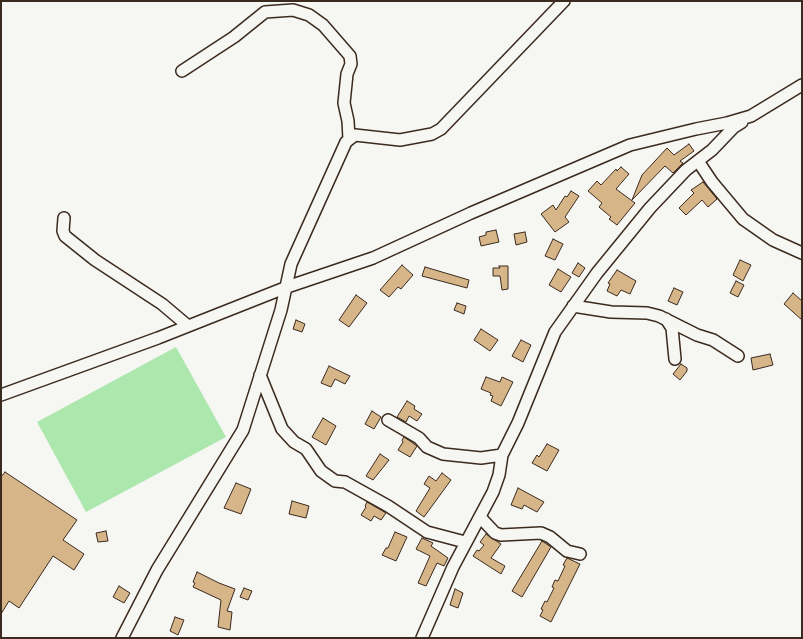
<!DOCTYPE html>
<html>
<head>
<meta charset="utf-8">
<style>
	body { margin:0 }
	#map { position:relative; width:803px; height:639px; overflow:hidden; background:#f6f6f2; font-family:"Comic Neue",sans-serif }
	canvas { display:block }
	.frame { position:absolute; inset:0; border:2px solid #3b2a1e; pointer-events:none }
</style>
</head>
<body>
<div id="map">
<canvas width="803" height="639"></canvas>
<div class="frame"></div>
</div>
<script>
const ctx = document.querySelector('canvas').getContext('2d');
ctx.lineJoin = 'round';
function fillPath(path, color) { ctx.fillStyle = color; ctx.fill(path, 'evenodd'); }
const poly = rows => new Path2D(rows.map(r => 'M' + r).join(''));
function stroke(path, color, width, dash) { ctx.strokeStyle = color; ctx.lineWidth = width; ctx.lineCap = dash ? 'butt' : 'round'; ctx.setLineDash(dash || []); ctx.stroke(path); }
fillPath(poly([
	[176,347,226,437,86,512,37,422]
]), '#ace7ad');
const building = poly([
	[689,144,694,151,680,161,683,163,673,173,665,166,632,200,642,175,667,148,674,155,689,144],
	[621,167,629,174,616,189,635,203,617,225,609,219,611,217,599,207,602,203,588,191,597,181,601,185,616,169,617,171,621,167],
	[703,182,717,199,708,207,702,200,686,215,679,208,694,193,691,190,703,182],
	[571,191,579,196,565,217,569,222,555,232,541,214,553,205,556,210,565,196,567,197,571,191],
	[496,230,499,242,481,246,479,237,486,235,486,232,496,230],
	[525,232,527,242,516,245,514,234,525,232],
	[553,239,563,244,555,260,545,256,553,239],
	[740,260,751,265,743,281,733,275,740,260],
	[578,263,585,268,579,277,572,273,578,263],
	[402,265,413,275,401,289,398,287,389,297,380,290,402,265],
	[499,266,508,266,508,289,502,290,500,276,493,276,493,268,500,268,499,266],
	[425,267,469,280,467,288,422,276,425,267],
	[558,269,571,277,561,292,549,285,558,269],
	[617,270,636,281,630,294,621,290,617,296,607,291,610,284,608,283,617,270],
	[736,281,744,285,738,297,730,293,736,281],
	[674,288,683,292,677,305,668,301,674,288],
	[793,293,802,301,802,320,784,304,793,293],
	[356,295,367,303,349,327,339,320,356,295],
	[457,303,466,306,464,314,454,310,457,303],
	[296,320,305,324,302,332,293,329,296,320],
	[481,329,498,340,490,351,474,340,481,329],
	[521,340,531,345,523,362,512,356,521,340],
	[770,354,773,365,753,370,751,358,770,354],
	[681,364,687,368,687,371,680,380,673,374,681,364],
	[329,366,350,376,345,384,335,379,331,387,321,383,329,366],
	[486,377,500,382,502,377,513,382,501,406,491,401,493,396,490,395,491,393,481,389,486,377],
	[407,401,415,406,414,409,422,414,417,421,409,416,406,422,397,417,407,401],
	[372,411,381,417,374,429,365,424,372,411],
	[323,418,336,426,326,445,312,437,323,418],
	[404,437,417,446,410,457,398,450,403,442,402,440,404,437],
	[547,444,559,450,547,471,532,463,537,455,539,457,547,444],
	[380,454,389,460,373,480,366,476,380,454],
	[5,472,77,520,63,540,84,554,74,570,53,556,19,608,9,601,1,614,1,477,5,472],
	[442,473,451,480,424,517,416,511,430,488,424,484,429,476,436,481,442,473],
	[236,483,251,489,241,514,224,508,236,483],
	[518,488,544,502,537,512,524,505,522,509,511,505,518,488],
	[292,501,309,506,306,518,289,514,292,501],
	[367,502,386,513,381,520,374,516,371,521,361,515,366,507,365,506,367,502],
	[106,531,108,541,98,542,96,533,106,531],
	[395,532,407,537,396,561,382,555,386,548,388,548,395,532],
	[486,534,501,544,491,558,505,566,501,574,473,556,477,550,479,551,484,545,480,542,486,534],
	[422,538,433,543,431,546,448,558,444,566,437,563,426,586,418,583,430,556,416,549,422,538],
	[542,541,551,547,522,597,512,591,542,541],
	[567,558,580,564,551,622,540,616,543,610,541,609,545,601,547,602,554,588,552,587,555,580,558,581,565,566,563,565,567,558],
	[197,572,219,583,235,589,227,611,232,612,230,630,218,627,221,600,193,587,195,583,193,582,197,572],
	[119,586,130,593,124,603,113,597,119,586],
	[244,588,252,591,248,600,240,597,244,588],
	[455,589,463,593,458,608,450,605,455,589],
	[175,617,184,620,178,635,170,631,175,617]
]);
fillPath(building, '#d6b689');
stroke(building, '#3b2a1e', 1);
const minor = poly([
	[182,71,234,37,265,12,293,10,309,15,323,25,350,56,351,64,347,74,344,103,348,121,349,139],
	[698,161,712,182,743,219,773,240,802,253],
	[64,218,63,231,65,236,95,260,162,304,188,326],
	[573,306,611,312,647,313,659,316,697,335,713,340,738,356],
	[666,319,672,328,675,359],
	[260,375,282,429,294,442,306,449,321,471,335,481,345,482,388,506,427,532,465,542],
	[1,395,158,338,287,287,373,258,471,213,630,145,696,129,727,123,751,116,802,85],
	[388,420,419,438,427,447,443,454,481,458,502,455],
	[480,517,495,533,501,535,541,533,550,537,567,551,580,554],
	[122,638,157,570,243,430,281,310,291,264,346,142,355,135,400,140,432,134,441,129,564,1],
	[422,638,453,567,493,492,499,475,502,455,518,423,555,332,597,273,650,208,686,170,712,150,734,127,742,122]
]);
stroke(minor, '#3b2a1e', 14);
stroke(minor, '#f6f6f2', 11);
</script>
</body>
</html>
